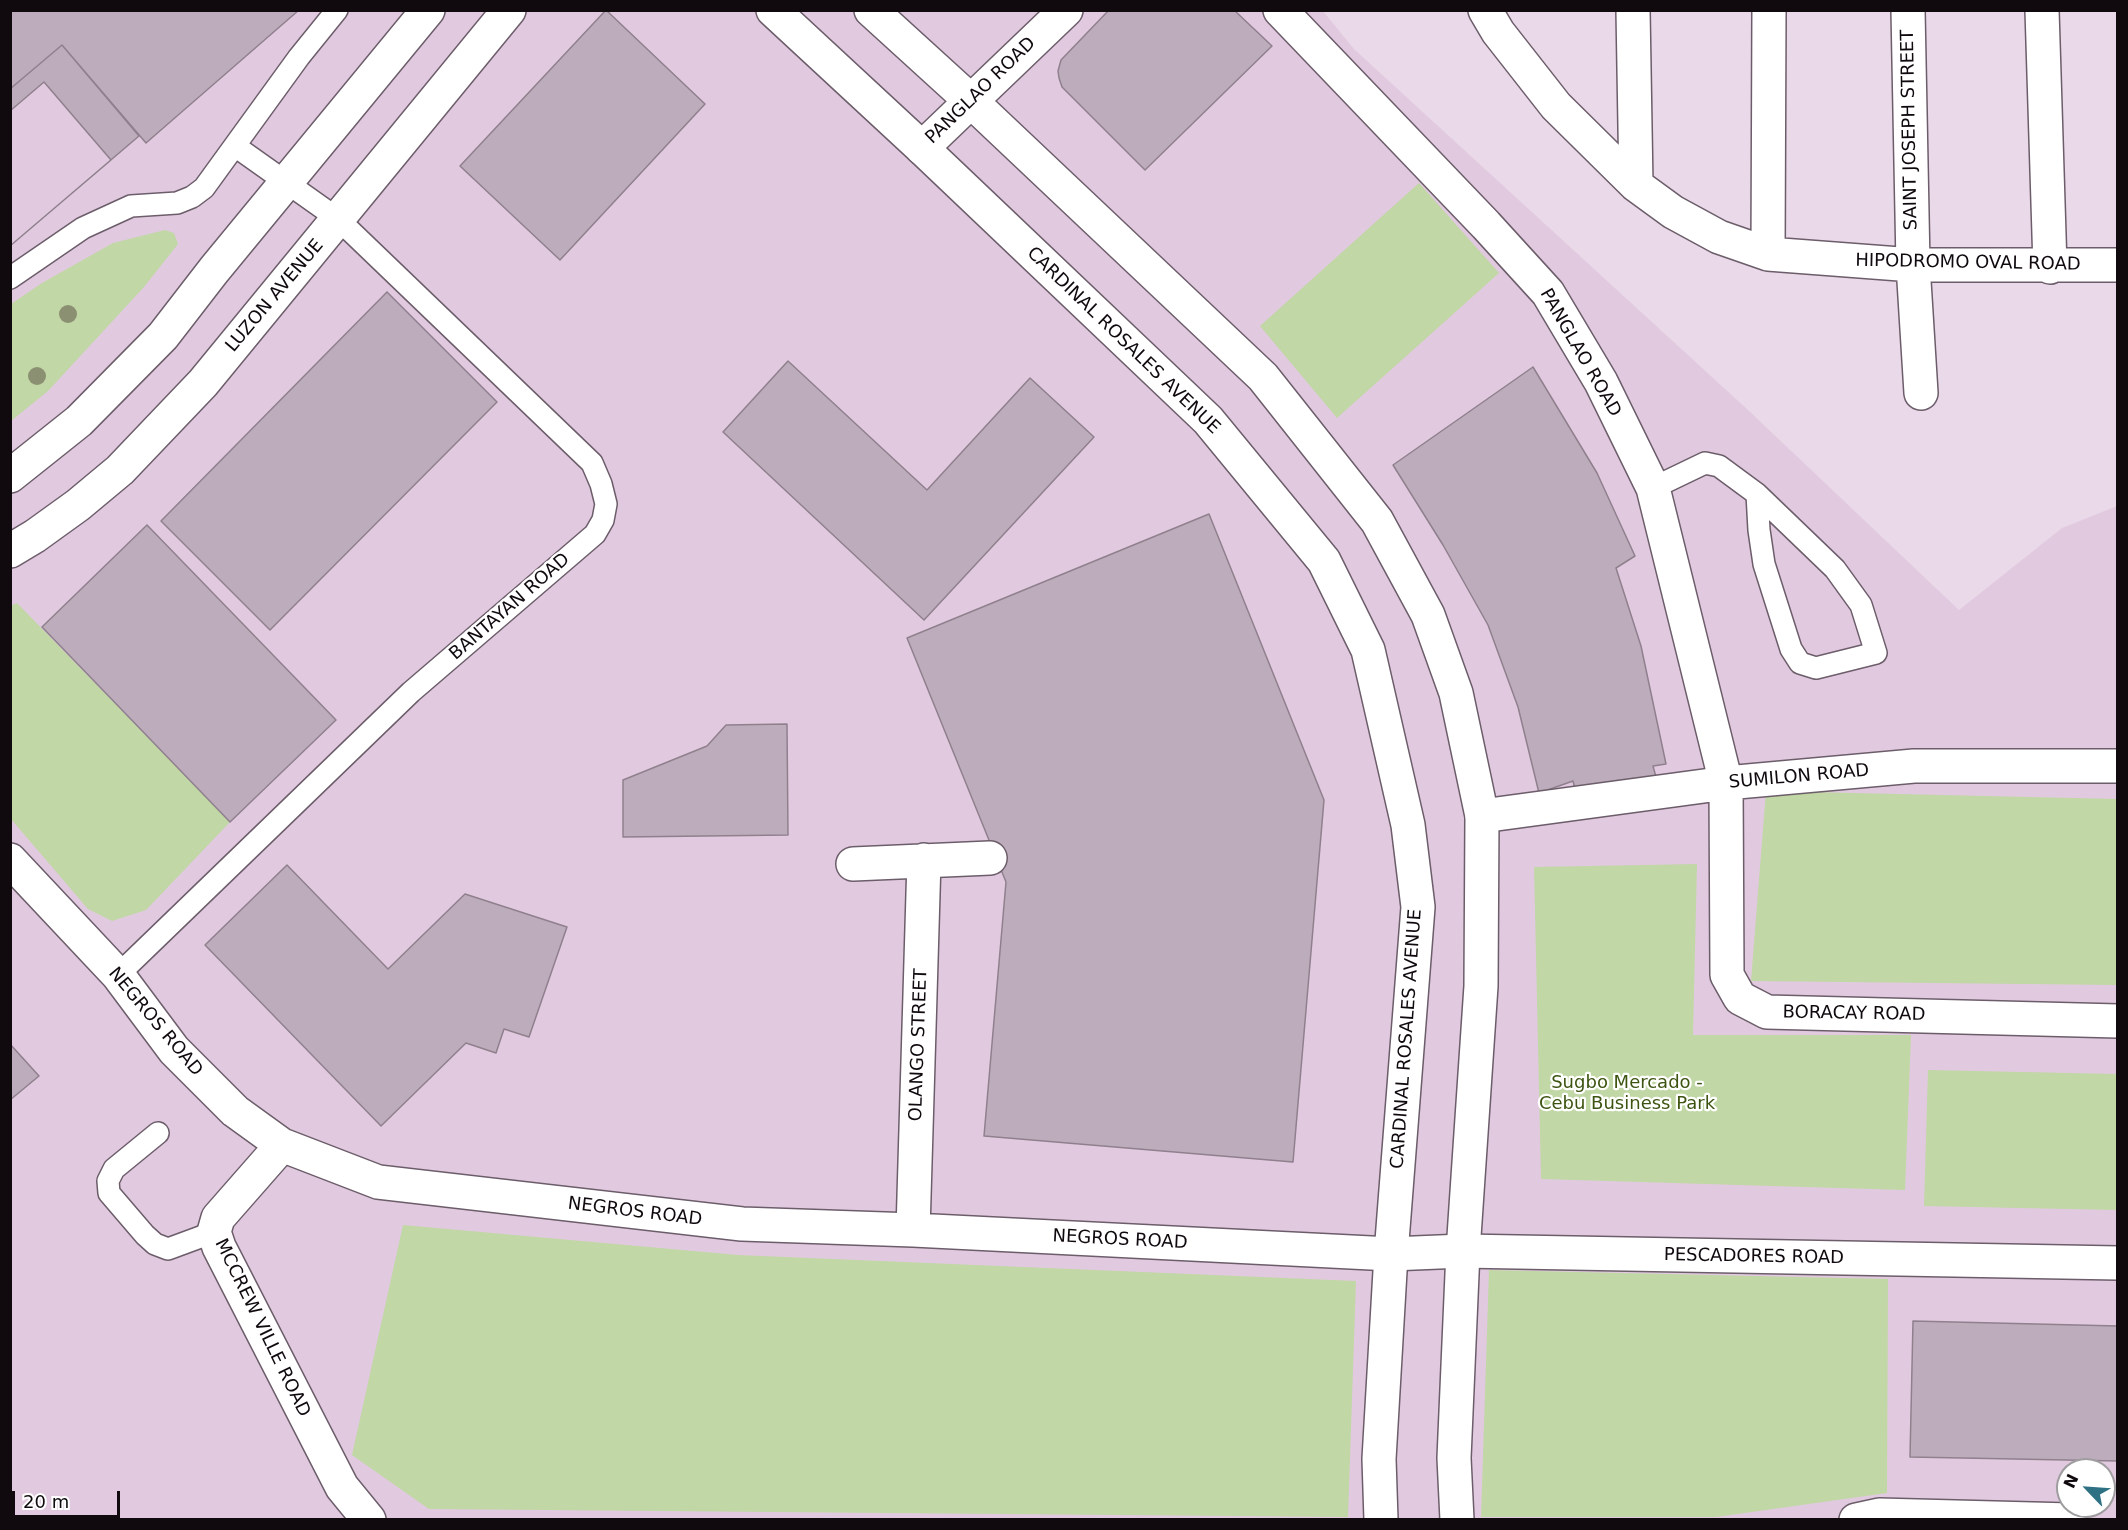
<!DOCTYPE html>
<html>
<head>
<meta charset="utf-8">
<style>
	body { margin:0 }
	#map { position:relative; width:2128px; height:1530px; overflow:hidden; background:#ead9e9; font-family:"DejaVu Sans",sans-serif }
	canvas { display:block }
	.frame { position:absolute; inset:0; border:12px solid #100a0f; pointer-events:none }
	.north { position:absolute; left:2056px; top:1458px; width:60px; height:60px; box-sizing:border-box; background:#fff; border:2px solid #9f9d9f; border-radius:50%; rotate:295deg; font-size:16px; font-weight:700; line-height:24px; text-align:center; color:#100a0f }
	.north::after { content:''; display:block; margin:auto; width:21px; height:27px; background:#2f7184; clip-path:polygon(50% 0,100% 100%,50% 72%,0 100%) }
	.scale { position:absolute; left:12px; top:1491px; width:108px; height:27px; box-sizing:border-box; border:3px solid #100a0f; border-top:0; padding-left:8px; font-size:18px; line-height:21px; white-space:nowrap; color:#100a0f; -webkit-text-stroke:4px #fff; paint-order:stroke }
</style>
</head>
<body>
<div id="map">
<canvas width="2128" height="1530"></canvas>
<div class="frame"></div>
<div class="north">N</div>
<div class="scale">20 m</div>
</div>
<script>
const ctx = document.querySelector('canvas').getContext('2d');
ctx.lineJoin = 'round';
function fillPath(path, color) { ctx.fillStyle = color; ctx.fill(path, 'evenodd'); }
const poly = rows => new Path2D(rows.map(r => 'M' + r).join(''));
function stroke(path, color, width, dash) { ctx.strokeStyle = color; ctx.lineWidth = width; ctx.lineCap = dash ? 'butt' : 'round'; ctx.setLineDash(dash || []); ctx.stroke(path); }
function write(font, color, halo, rows, align = 'center') {
  ctx.font = font + ' "DejaVu Sans",sans-serif'; ctx.lineWidth = 4.5; ctx.setLineDash([]); ctx.textBaseline = 'middle'; ctx.strokeStyle = halo; ctx.fillStyle = color; for (const [text, x, y, turn = 0] of rows) {
    ctx.save(); ctx.translate(x, y); ctx.rotate((+turn || 0) * Math.PI / 180); ctx.textAlign = isNaN(turn) ? turn : align; if (halo) ctx.strokeText(text, 0, 0); ctx.fillText(text, 0, 0); ctx.restore();
  }
}
fillPath(poly([
	[10,11,1323,11,1354,49,1748,410,1959,610,2062,528,2117,506,2117,1519,11,1519],
	[2068,1470,2104,1470,2104,1506,2068,1506]
]), '#e1cadf');
fillPath(poly([
	[1419,183,1499,273,1337,418,1260,326],
	[165,230,174,233,178,244,144,287,48,391,11,421,11,304,42,283,113,243],
	[17,603,230,822,146,910,112,921,88,909,11,819,10,606],
	[1766,791,2117,799,2117,985,1751,981],
	[1697,864,1693,1035,1911,1035,1905,1190,1541,1179,1534,867],
	[1928,1070,2117,1074,2117,1210,1924,1206],
	[403,1225,738,1255,1356,1281,1348,1517,429,1509,352,1455],
	[1489,1270,1888,1279,1887,1493,1716,1517,1481,1517]
]), '#c1d7a5');
const building = poly([
	[10,10,299,10,146,143,62,45,10,89,10,10],
	[606,10,705,104,560,260,460,166,606,10],
	[1109,10,1234,10,1272,46,1145,170,1062,87,1059,78,1058,71,1061,60,1109,10],
	[62,45,139,136,10,246,10,89,62,45],
	[44,82,111,160,10,246,10,111,44,82],
	[387,292,497,402,270,630,161,521,387,292],
	[788,361,927,490,1030,378,1094,437,924,620,723,432,788,361],
	[1533,367,1597,473,1635,556,1616,568,1641,646,1666,764,1653,766,1656,777,1577,798,1573,781,1539,793,1518,707,1488,625,1443,545,1393,465,1533,367],
	[1209,514,1324,800,1293,1162,984,1136,1006,882,907,638,1209,514],
	[147,525,336,720,230,822,42,627,147,525],
	[787,724,788,835,623,837,623,780,707,746,726,725,787,724],
	[287,865,388,969,465,894,567,927,529,1037,504,1029,496,1053,466,1043,381,1126,205,945,287,865],
	[10,1044,39,1076,10,1100,10,1044],
	[1913,1321,2118,1326,2118,1461,1910,1457,1913,1321]
]);
fillPath(building, '#bdacbb');
stroke(building, '#90808e', 1.5);
const service = poly([
	[10,278,83,228,131,206,177,203,192,197,204,188,299,57,337,10],
	[1653,488,1705,463,1719,466,1757,494,1835,569,1861,605,1876,653,1816,668,1800,663,1791,649,1764,564,1759,530,1757,494],
	[118,975,411,692,595,534,603,520,606,504,601,484,592,463,338,219,235,146],
	[158,1133,114,1169,108,1181,109,1193,145,1235,155,1244,168,1249,214,1232]
]);
const minor = poly([
	[1280,10,1486,225,1548,293,1601,382,1653,488,1726,783,1727,975,1740,998,1767,1012,2118,1021],
	[1485,10,1498,32,1556,106,1636,185,1673,212,1719,237,1768,254,1913,265,2118,265],
	[1633,10,1636,185],
	[1908,10,1913,265,1921,393],
	[2042,10,2050,267],
	[922,148,1066,10],
	[1768,254,1769,10],
	[1482,816,1726,783,1914,766,2118,766],
	[10,860,118,975,174,1050,235,1111,282,1145,378,1182,742,1224,913,1230,1391,1254,1463,1251,2118,1263],
	[853,864,990,858],
	[282,1145,218,1218,214,1232,219,1247,342,1487,369,1520],
	[913,1230,924,860],
	[1856,1520,1879,1515,2071,1520]
]);
const tertiary = poly([
	[10,476,79,421,163,336,214,270,428,10],
	[10,551,35,536,78,505,120,470,203,383,509,10]
]);
const secondary = poly([
	[773,10,922,148,1208,420,1324,561,1368,650,1408,825,1418,907,1391,1254,1379,1459,1381,1520],
	[871,10,972,102,1263,377,1377,521,1428,615,1456,693,1482,816,1481,986,1463,1251,1454,1458,1457,1520]
]);
stroke(service, '#6c5d6a', 24);
stroke(minor, '#6c5d6a', 36);
stroke(tertiary, '#6c5d6a', 36);
stroke(secondary, '#6c5d6a', 36);
stroke(service, '#fff', 21);
stroke(minor, '#fff', 33);
stroke(tertiary, '#fff', 33);
stroke(secondary, '#fff', 33);
ctx.fillStyle = '#8b9072';
for (const [x, y] of [
	[68,314],
	[37,376]
]) { ctx.beginPath(); ctx.arc(x, y, 9, 0, 2 * Math.PI); ctx.fill(); }
write('18px', '#100a0f', '#fff', [
	["PANGLAO ROAD",981,91,-44],
	["SAINT JOSEPH STREET",1910,130,-91],
	["HIPODROMO OVAL ROAD",1968,263,1],
	["LUZON AVENUE",275,296,-50],
	["CARDINAL ROSALES AVENUE",1123,341,44],
	["PANGLAO ROAD",1580,353,60],
	["BANTAYAN ROAD",510,607,-41],
	["SUMILON ROAD",1799,777,-5],
	["BORACAY ROAD",1854,1014,1],
	["NEGROS ROAD",155,1022,50],
	["CARDINAL ROSALES AVENUE",1407,1039,-86],
	["OLANGO STREET",919,1045,-88],
	["NEGROS ROAD",635,1212,7],
	["NEGROS ROAD",1120,1240,3],
	["PESCADORES ROAD",1754,1257,1],
	["MCCREW VILLE ROAD",262,1328,64]
]);
write('18px', '#3d5411', '#fff', [
	["Sugbo Mercado -",1627,1083],
	["Cebu Business Park",1627,1104]
]);
</script>
</body>
</html>
